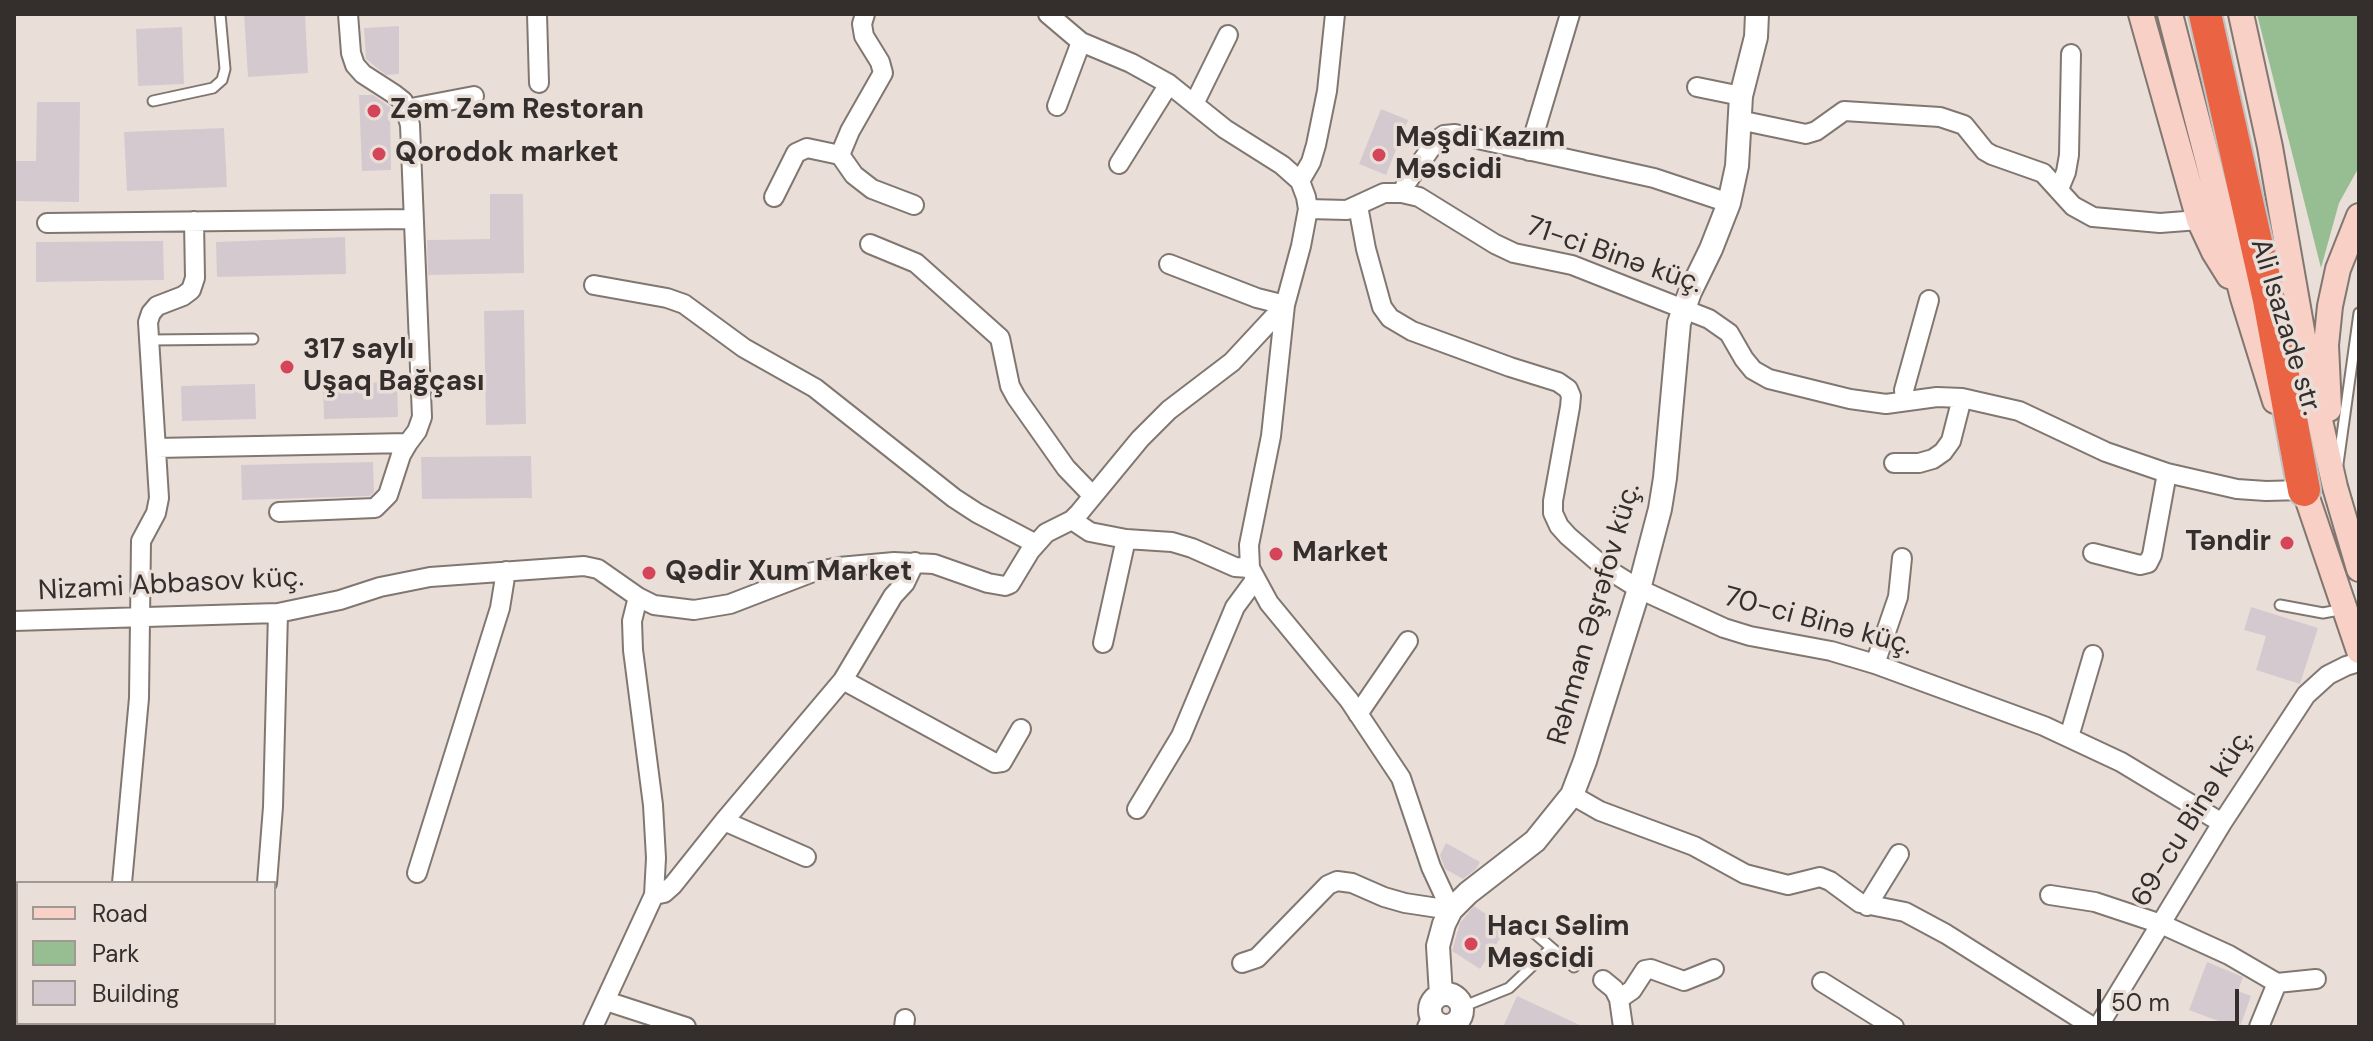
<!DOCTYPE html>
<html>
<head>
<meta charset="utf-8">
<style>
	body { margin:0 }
	#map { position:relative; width:2373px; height:1041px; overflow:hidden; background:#eadfd8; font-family:"DM Sans",sans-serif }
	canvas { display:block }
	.frame { position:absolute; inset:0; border:16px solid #342f2d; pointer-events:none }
	.legend { position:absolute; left:16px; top:881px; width:260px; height:144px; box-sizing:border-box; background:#eadfd8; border:2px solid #a19994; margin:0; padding:10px 14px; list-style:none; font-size:24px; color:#342f2d }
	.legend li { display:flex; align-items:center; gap:16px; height:40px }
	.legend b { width:40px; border:2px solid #a19994 }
	.scale { position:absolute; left:2097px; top:989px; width:142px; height:36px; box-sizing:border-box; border:4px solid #342f2d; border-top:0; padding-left:10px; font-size:24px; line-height:28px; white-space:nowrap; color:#342f2d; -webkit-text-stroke:6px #eadfd8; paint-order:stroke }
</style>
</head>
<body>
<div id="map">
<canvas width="2373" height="1041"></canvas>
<div class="frame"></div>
<ul class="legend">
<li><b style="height:10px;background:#f9d0c6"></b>Road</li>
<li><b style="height:22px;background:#96be92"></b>Park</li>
<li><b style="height:22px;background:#d5c9d0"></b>Building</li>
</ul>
<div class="scale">50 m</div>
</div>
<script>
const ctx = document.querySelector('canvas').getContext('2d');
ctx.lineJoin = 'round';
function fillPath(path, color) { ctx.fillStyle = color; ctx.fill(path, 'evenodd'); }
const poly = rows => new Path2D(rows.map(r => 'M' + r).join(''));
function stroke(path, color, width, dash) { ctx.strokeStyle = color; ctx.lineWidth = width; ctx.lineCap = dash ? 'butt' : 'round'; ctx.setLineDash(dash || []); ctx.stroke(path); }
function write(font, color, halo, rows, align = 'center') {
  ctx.font = font + ' "DM Sans",sans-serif'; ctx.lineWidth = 7; ctx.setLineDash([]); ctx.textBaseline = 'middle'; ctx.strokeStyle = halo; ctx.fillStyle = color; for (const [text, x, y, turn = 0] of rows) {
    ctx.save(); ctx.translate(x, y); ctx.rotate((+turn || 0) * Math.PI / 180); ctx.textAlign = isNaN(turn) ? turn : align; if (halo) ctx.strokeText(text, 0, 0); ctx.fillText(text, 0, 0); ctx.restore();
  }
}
fillPath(poly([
	[2257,14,2359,14,2359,167,2339,203,2321,268]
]), '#96be92');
fillPath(poly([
	[244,14,305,14,308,73,248,77],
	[399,26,399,74,386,75,366,59,364,28],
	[182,27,184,84,138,86,136,29],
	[359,95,373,95,390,107,391,170,362,171],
	[37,102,80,102,79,202,14,201,14,161,36,161],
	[1381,109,1408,120,1386,175,1359,164],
	[224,128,227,187,127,191,124,132],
	[490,194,523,194,524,273,428,275,427,240,490,239],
	[345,237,346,274,217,277,216,242],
	[163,241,164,280,36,282,36,242],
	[524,310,526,424,486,425,484,311],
	[397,382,398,417,324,419,323,384],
	[255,384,256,419,182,421,181,386],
	[531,456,532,498,422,499,421,457],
	[373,462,374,492,370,496,242,500,241,465],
	[2251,607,2318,628,2300,684,2256,670,2266,636,2244,630],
	[1446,843,1480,862,1476,869,1463,879,1445,869,1440,855],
	[1474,906,1507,928,1480,969,1452,951,1460,923],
	[2207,962,2243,977,2238,991,2251,996,2240,1027,2234,1027,2189,1010],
	[1517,996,1584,1027,1503,1027]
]), '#d5c9d0');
const service = poly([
	[153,101,213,88,222,80,225,69,220,14],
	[149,340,253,339],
	[2338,464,2359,313],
	[2280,605,2323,613,2344,609],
	[1526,926,1574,967],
	[1462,1007,1509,988,1551,948]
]);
const minor = poly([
	[537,14,539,83],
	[1697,87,1741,96],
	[1194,104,1228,35],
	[1057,106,1081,42],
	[406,109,474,96],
	[1739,120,1806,134,1816,131,1844,111,1940,117,1964,125,1985,151,1992,155,2043,173,2073,206,2093,217,2160,223,2199,220],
	[1529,151,1570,14],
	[840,155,850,131,883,73,880,62,864,36,862,24,865,14],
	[1119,164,1169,84],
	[1300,181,1311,162,1316,145,1327,91,1335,14],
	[2059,189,2066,172,2069,155,2071,54],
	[1402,193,1407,182,1436,141,1444,135,1455,134,1654,178,1729,203],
	[774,197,796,153,807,148,840,155,854,175,872,189,914,205],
	[1358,206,1366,249,1382,307,1390,318,1412,331,1510,367,1558,382,1568,389,1571,396,1570,407,1553,501,1553,513,1559,526,1568,536,1604,567,1639,589,1724,628,1750,636,1831,651,1875,664,2044,726,2121,762,2222,823],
	[1308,209,1347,210,1384,193,1402,193,1419,197,1495,244,1514,253,1572,265,1709,319,1729,333,1744,359,1753,370,1769,379,1850,399,1886,404,1937,397,1962,398,2019,411,2106,452,2167,473,2237,489,2266,491,2304,490],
	[47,223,412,219],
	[870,244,916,263,1000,338,1010,386,1016,397,1066,468,1093,496],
	[1169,264,1257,298,1285,305,1271,436,1249,545,1250,568,1269,603,1349,700,1401,778,1431,867,1451,910],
	[594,285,667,298,684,304,744,348,815,388,954,498,977,513,1036,544],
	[1905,401,1904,390,1929,300],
	[156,448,408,443,417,431,422,417,410,125,403,101,394,94,363,74,355,65,351,53,348,14],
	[1894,463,1919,463,1933,459,1943,452,1951,441,1962,398],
	[279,512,375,508,388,495,401,455,408,443],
	[1072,520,1090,532,1126,539,1172,542,1192,548,1235,567,1250,568],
	[2093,553,2140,565,2148,563,2152,555,2167,473],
	[14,621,278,613,340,600,380,587,430,577,584,566,598,569,638,597,654,605,694,610,730,604,813,572,839,567,894,562,934,564,988,583,1005,586,1010,584,1030,551,1046,533,1072,520,1079,513,1140,439,1169,410,1232,362,1285,305,1301,246,1308,209,1306,197,1300,181,1282,165,1225,129,1169,84,1131,63,1081,42,1048,14],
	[1103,643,1126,539],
	[1875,664,1898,597,1902,558],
	[843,680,995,763,1002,762,1021,729],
	[1358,714,1408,641],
	[2069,737,2093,655],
	[1572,795,1600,811,1694,846,1745,874,1788,885,1820,877,1830,881,1860,903,1905,912,1946,934,2093,1027],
	[1137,809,1181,736,1235,607,1255,580],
	[724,821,806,857],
	[417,873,500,608,506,571],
	[122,883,139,698,141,541,156,513,159,498,148,322,151,313,157,306,183,296,191,290,195,278,194,221],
	[267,883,273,807,278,613],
	[654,895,664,893,673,885,724,821,843,680,893,596,905,583,915,562],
	[2050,895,2095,902,2161,924,2229,955,2277,983,2316,979],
	[1867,906,1899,854],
	[1242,963,1257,958,1328,885,1337,881,1352,883,1384,897,1405,903,1451,910],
	[1603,980,1614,989,1619,999,1623,1027],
	[1822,982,1894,1027],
	[1619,999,1632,990,1645,970,1651,969,1684,981,1714,969],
	[606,1001,686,1027],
	[109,1027,109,1023],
	[254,1027,254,1023],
	[593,1027,654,895,656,858,653,805,633,650,632,621,638,597],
	[904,1027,905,1019],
	[1427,1027,1432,1017],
	[2098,1027,2222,823,2306,695,2328,675,2346,666,2359,662],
	[2259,1027,2277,983]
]);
const tertiary = poly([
	'1430 1010a16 16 0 1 1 32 0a16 16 0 1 1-32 0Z',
	[1441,995,1438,946,1444,924,1451,910,1468,893,1535,841,1572,795,1585,761,1639,589,1660,509,1665,478,1679,323,1690,292,1711,249,1729,203,1737,166,1741,96,1756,37,1757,14]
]);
const secondary = poly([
	[2141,14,2199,220,2214,252,2229,276],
	[2170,14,2243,298,2275,401],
	[2241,14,2270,147,2310,376,2335,487,2359,569],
	[2329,409,2326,345,2330,306,2338,269,2359,216],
	[2299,474,2359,651]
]);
const motorway = poly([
	[2205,14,2269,300,2304,490]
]);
stroke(service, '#817771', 13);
stroke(minor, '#817771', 22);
stroke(tertiary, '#817771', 26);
stroke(secondary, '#817771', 28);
stroke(motorway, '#c2c1c0', 36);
stroke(service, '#fff', 9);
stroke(minor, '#fff', 18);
stroke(tertiary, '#fff', 22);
stroke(secondary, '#f9d0c6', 24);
stroke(motorway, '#ea6342', 32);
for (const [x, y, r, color] of [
	[374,111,8,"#d5455a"],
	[379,154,8,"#d5455a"],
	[1379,155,8,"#d5455a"],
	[287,367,8,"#d5455a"],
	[2287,543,8,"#d5455a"],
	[1276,554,8,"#d5455a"],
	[649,573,8,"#d5455a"],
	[1471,944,8,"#d5455a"]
]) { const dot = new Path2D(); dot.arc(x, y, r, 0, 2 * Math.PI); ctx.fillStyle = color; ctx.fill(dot); stroke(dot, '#eadfd8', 3); }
write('bold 28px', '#342f2d', '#eadfd8', [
	["Zəm Zəm Restoran",390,111],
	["Məşdi Kazım",1395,139],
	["Məscidi",1395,171],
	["Qorodok market",395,154],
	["317 saylı",303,351],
	["Uşaq Bağçası",303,383],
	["Təndir",2271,543,"right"],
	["Market",1292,554],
	["Qədir Xum Market",665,573],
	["Hacı Səlim",1487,928],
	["Məscidi",1487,960]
], 'left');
write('28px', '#342f2d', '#eadfd8', [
	["71-ci Binə küç.",1614,256,19],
	["Ali Isazade str.",2285,327,73],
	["Nizami Abbasov küç.",171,585,-3],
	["Rəhman Əşrəfov küç.",1595,614,-74],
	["70-ci Binə küç.",1818,622,15],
	["69-cu Binə küç.",2193,818,-58]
]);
</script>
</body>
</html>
